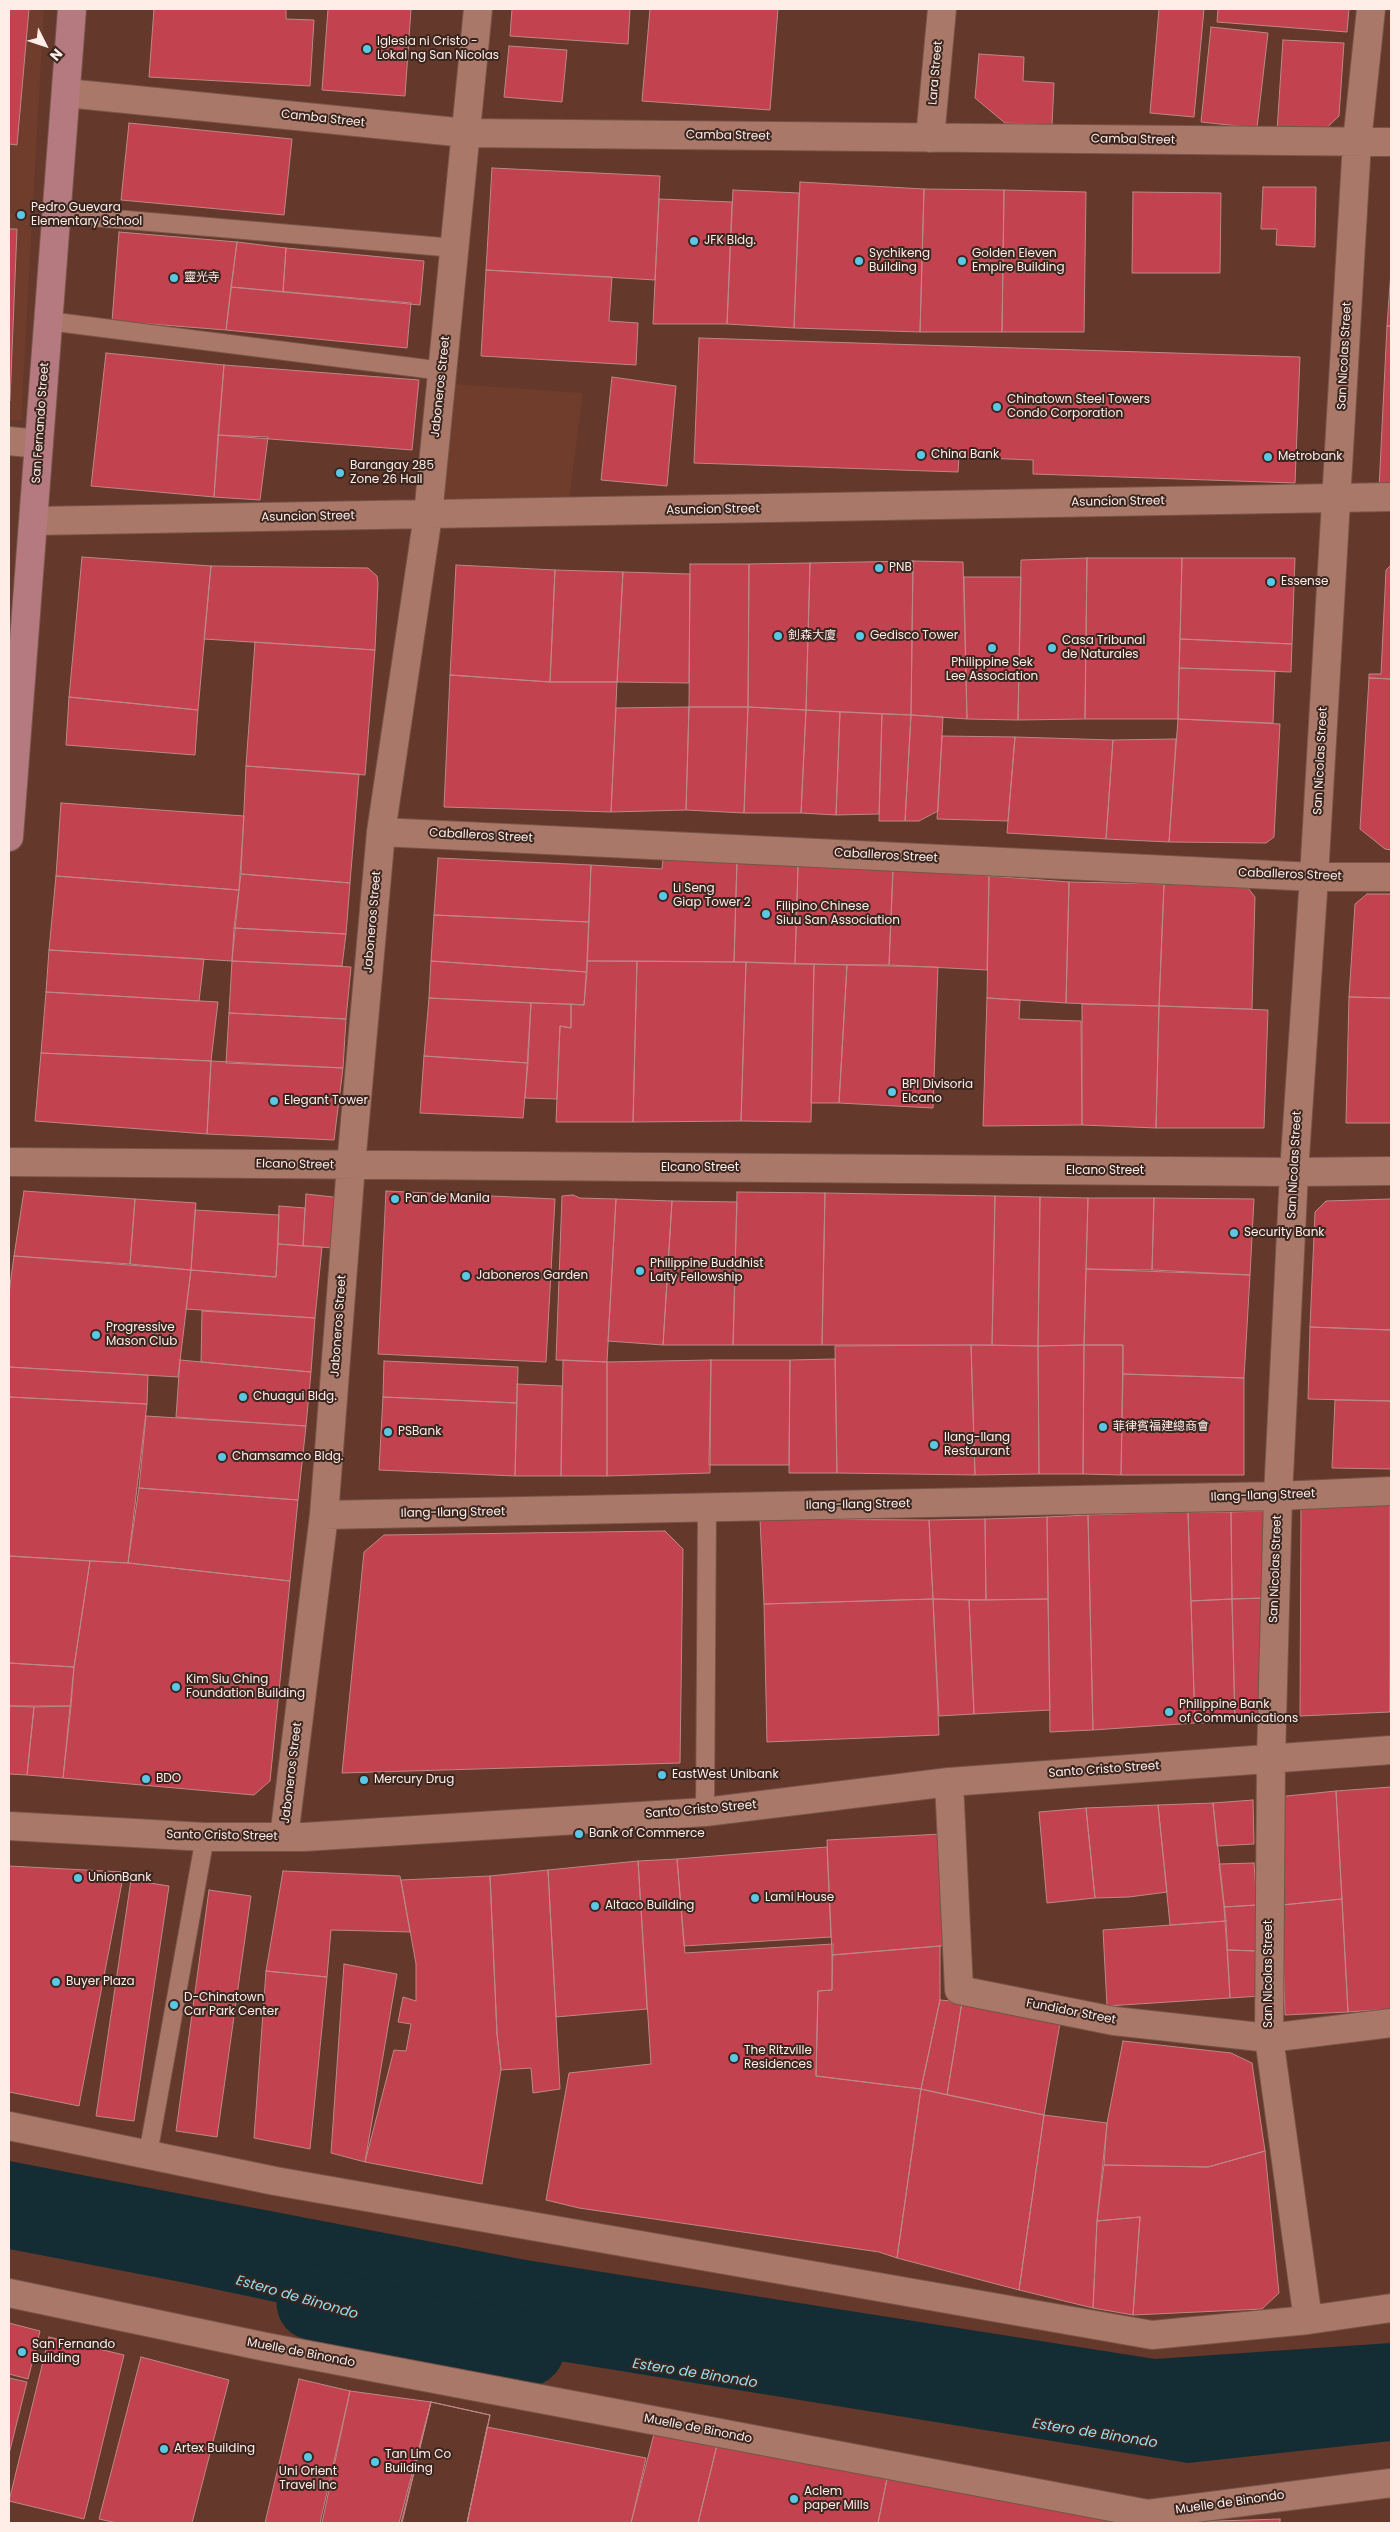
<!DOCTYPE html>
<html>
<head>
<meta charset="utf-8">
<style>
	body { margin:0 }
	#map { position:relative; width:1400px; height:2532px; overflow:hidden; background:#64382a; font-family:Poppins,sans-serif }
	canvas { display:block }
	.frame { position:absolute; inset:0; border:10px solid #ffede8; pointer-events:none }
	.north { position:absolute; left:20px; top:20px; width:50px; height:50px; -webkit-text-stroke:4px #3b261f; paint-order:stroke; rotate:131deg; font-size:14px; font-weight:700; line-height:20px; text-align:center; color:#ffede8 }
	.north::after { content:''; display:block; margin:auto; width:18px; height:22px; background:#ffede8; clip-path:polygon(50% 0,100% 100%,50% 72%,0 100%) }
</style>
</head>
<body>
<div id="map">
<canvas width="1400" height="2532"></canvas>
<div class="frame"></div>
<div class="north">N</div>
</div>
<script>
const ctx = document.querySelector('canvas').getContext('2d');
ctx.lineJoin = 'round';
function fillPath(path, color) { ctx.fillStyle = color; ctx.fill(path, 'evenodd'); }
const poly = rows => new Path2D(rows.map(r => 'M' + r).join(''));
function stroke(path, color, width, dash) { ctx.strokeStyle = color; ctx.lineWidth = width; ctx.lineCap = dash ? 'butt' : 'round'; ctx.setLineDash(dash || []); ctx.stroke(path); }
function write(font, color, halo, rows, align = 'center') {
  ctx.font = font + ' Poppins,"Noto Sans SC",sans-serif'; ctx.lineWidth = 4; ctx.setLineDash([]); ctx.textBaseline = 'middle'; ctx.strokeStyle = halo; ctx.fillStyle = color; for (const [text, x, y, turn = 0] of rows) {
    ctx.save(); ctx.translate(x, y); ctx.rotate((+turn || 0) * Math.PI / 180); ctx.textAlign = isNaN(turn) ? turn : align; if (halo) ctx.strokeText(text, 0, 0); ctx.fillText(text, 0, 0); ctx.restore();
  }
}
fillPath(poly([
	[9,9,44,9,21,421,9,420],
	[456,384,583,393,569,501,441,498]
]), '#703c2c');
fillPath(poly([
	[9,2161,526,2260,1155,2359,1391,2343,1391,2441,1188,2463,541,2358,181,2282,9,2249]
]), '#142c33');
stroke(poly([
	[314,2303,418,2332,527,2349]
]), '#142c33', 75);
const building = poly([
	[9,9,29,9,17,145,9,144,9,9],
	[154,9,286,9,286,19,314,20,310,86,149,77,154,9],
	[328,9,411,9,405,96,322,90,328,9],
	[512,9,630,9,628,44,510,36,512,9],
	[650,9,778,9,770,110,642,101,650,9],
	[1159,9,1204,9,1194,117,1150,113,1159,9],
	[1218,9,1349,9,1347,32,1217,22,1218,9],
	[1211,27,1268,33,1257,128,1201,122,1211,27],
	[1283,40,1344,43,1339,116,1318,136,1277,131,1283,40],
	[509,46,567,50,562,102,504,97,509,46],
	[979,54,1024,57,1023,81,1054,83,1052,125,1005,123,975,98,979,54],
	[129,123,292,139,284,215,121,200,129,123],
	[492,168,660,176,655,280,486,270,492,168],
	[800,182,924,189,920,332,794,328,800,182],
	[1263,187,1316,187,1315,247,1276,245,1277,229,1261,229,1263,187],
	[924,189,1004,190,1002,332,920,332,924,189],
	[733,190,799,193,794,328,727,324,733,190],
	[1004,190,1086,192,1084,332,1002,332,1004,190],
	[1133,192,1221,193,1220,273,1132,273,1133,192],
	[659,199,732,202,727,324,653,324,659,199],
	[9,229,17,229,10,401,9,401,9,229],
	[119,232,237,242,226,330,112,321,119,232],
	[237,242,286,248,283,292,231,287,237,242],
	[286,248,424,261,420,305,283,292,286,248],
	[486,270,612,277,609,321,638,323,636,365,481,356,486,270],
	[1391,271,1391,326,1387,326,1391,271],
	[231,287,411,303,407,348,226,330,231,287],
	[1387,326,1391,326,1391,489,1379,489,1387,326],
	[699,338,1300,357,1295,483,1033,474,1033,460,959,457,958,472,694,463,699,338],
	[106,353,224,365,214,497,91,486,106,353],
	[224,365,419,380,412,450,218,435,224,365],
	[612,377,676,386,667,486,601,480,612,377],
	[218,435,268,437,260,500,214,497,218,435],
	[82,557,211,566,198,710,69,697,82,557],
	[1087,558,1182,558,1178,719,1085,719,1087,558],
	[1087,558,1085,719,1018,720,1021,560,1087,558],
	[1182,558,1295,558,1292,644,1180,639,1182,558],
	[913,561,911,715,806,710,810,563,913,561],
	[913,561,963,562,967,719,911,715,913,561],
	[810,563,806,710,748,707,749,564,810,563],
	[690,564,749,564,748,707,689,707,690,564],
	[456,565,555,570,550,682,450,675,456,565],
	[1391,565,1391,679,1369,678,1369,674,1381,674,1386,570,1391,565],
	[211,566,368,568,377,576,378,583,375,650,204,639,211,566],
	[555,570,623,572,617,682,550,682,555,570],
	[623,572,690,574,689,683,617,682,623,572],
	[964,577,1021,577,1018,720,967,719,964,577],
	[1180,639,1292,644,1291,672,1179,668,1180,639],
	[255,642,375,650,365,775,246,766,255,642],
	[1179,668,1275,671,1273,723,1178,719,1179,668],
	[450,675,550,682,617,682,611,812,444,807,450,675],
	[1369,678,1391,679,1391,850,1385,849,1360,829,1369,678],
	[69,697,198,710,195,755,66,745,69,697],
	[689,707,748,707,744,813,686,810,689,707],
	[689,707,686,810,611,812,616,708,689,707],
	[748,707,806,710,801,813,744,813,748,707],
	[806,710,840,712,836,815,801,813,806,710],
	[840,712,882,714,879,814,836,815,840,712],
	[882,714,911,715,905,821,879,821,882,714],
	[911,715,943,717,938,811,919,821,905,821,911,715],
	[1178,719,1280,724,1274,837,1266,843,1169,842,1178,719],
	[942,736,1015,737,1008,821,937,819,942,736],
	[1015,737,1113,740,1106,839,1007,833,1015,737],
	[1176,739,1169,842,1106,839,1113,740,1176,739],
	[246,766,359,774,350,883,241,874,246,766],
	[61,803,244,816,239,890,56,876,61,803],
	[438,858,591,865,589,922,434,915,438,858],
	[663,859,737,861,734,962,587,961,591,865,662,869,663,859],
	[737,861,798,866,795,964,734,962,737,861],
	[798,866,893,870,889,965,795,964,798,866],
	[893,870,989,876,987,970,889,965,893,870],
	[241,874,350,883,346,934,234,928,241,874],
	[56,876,239,890,232,961,49,950,56,876],
	[989,876,1069,882,1066,1003,987,998,989,876],
	[1069,882,1164,884,1159,1006,1066,1003,1069,882],
	[1164,884,1248,888,1255,897,1252,1009,1159,1006,1164,884],
	[1367,894,1391,894,1391,998,1349,997,1355,904,1367,894],
	[434,915,589,922,587,972,431,961,434,915],
	[234,928,346,934,342,966,232,961,234,928],
	[49,950,204,959,199,1001,46,992,49,950],
	[232,961,351,967,346,1019,229,1013,232,961],
	[431,961,587,972,584,1005,429,998,431,961],
	[587,961,637,961,633,1122,556,1122,560,1026,571,1028,571,1004,584,1005,587,961],
	[637,961,746,962,741,1121,633,1122,637,961],
	[746,962,814,964,811,1122,741,1121,746,962],
	[814,964,847,965,839,1103,811,1103,814,964],
	[847,965,938,967,933,1108,839,1103,847,965],
	[46,992,218,1002,211,1061,41,1053,46,992],
	[1349,997,1391,998,1391,1123,1346,1123,1349,997],
	[429,998,531,1003,528,1063,424,1056,429,998],
	[987,998,1020,1000,1019,1019,1081,1021,1082,1125,983,1126,987,998],
	[531,1003,571,1004,571,1028,560,1026,557,1099,525,1098,531,1003],
	[1082,1004,1159,1006,1156,1128,1082,1125,1082,1004],
	[1159,1006,1268,1010,1264,1128,1156,1128,1159,1006],
	[229,1013,346,1019,343,1068,226,1063,229,1013],
	[41,1053,211,1061,207,1134,35,1121,41,1053],
	[424,1056,528,1063,523,1118,420,1113,424,1056],
	[211,1061,343,1068,334,1140,207,1134,211,1061],
	[24,1191,135,1199,130,1264,14,1256,24,1191],
	[386,1191,555,1199,546,1362,378,1354,386,1191],
	[737,1192,825,1193,822,1345,733,1345,737,1192],
	[825,1193,995,1196,992,1345,822,1345,825,1193],
	[306,1194,342,1198,334,1248,303,1246,306,1194],
	[573,1195,580,1198,616,1199,607,1362,556,1360,562,1196,573,1195],
	[995,1196,1040,1197,1038,1346,992,1345,995,1196],
	[1040,1197,1088,1198,1084,1345,1038,1346,1040,1197],
	[1088,1198,1154,1198,1152,1270,1086,1269,1088,1198],
	[1154,1198,1254,1199,1250,1275,1152,1270,1154,1198],
	[135,1199,196,1203,191,1270,130,1264,135,1199],
	[616,1199,672,1201,663,1345,608,1341,616,1199],
	[1391,1199,1391,1330,1310,1327,1315,1212,1326,1201,1391,1199],
	[672,1201,737,1202,733,1345,663,1345,672,1201],
	[279,1206,305,1208,303,1246,278,1244,279,1206],
	[195,1210,279,1215,276,1277,191,1270,195,1210],
	[278,1244,322,1247,315,1318,186,1309,191,1270,276,1277,278,1244],
	[14,1256,191,1270,178,1377,9,1367,9,1293,14,1256],
	[1086,1269,1250,1275,1244,1378,1123,1374,1123,1345,1084,1345,1086,1269],
	[202,1311,315,1318,311,1372,201,1362,202,1311],
	[1310,1327,1391,1330,1391,1401,1308,1399,1310,1327],
	[971,1345,975,1475,837,1473,835,1346,971,1345],
	[971,1345,1038,1346,1039,1474,975,1475,971,1345],
	[1084,1345,1123,1345,1121,1475,1083,1474,1084,1345],
	[1084,1345,1083,1474,1039,1474,1038,1346,1084,1345],
	[835,1359,837,1473,789,1473,790,1360,835,1359],
	[180,1360,311,1372,306,1426,176,1417,180,1360],
	[563,1360,607,1362,607,1476,561,1476,563,1360],
	[711,1360,790,1360,789,1465,709,1465,711,1360],
	[711,1360,710,1473,607,1476,607,1362,711,1360],
	[384,1361,518,1367,517,1403,383,1397,384,1361],
	[9,1367,148,1375,147,1404,9,1397,9,1367],
	[1123,1374,1244,1378,1244,1475,1121,1475,1123,1374],
	[517,1384,562,1386,561,1476,515,1476,517,1384],
	[9,1397,147,1404,128,1563,9,1556,9,1397],
	[383,1397,517,1403,515,1476,379,1470,383,1397],
	[1335,1400,1391,1401,1391,1469,1332,1468,1335,1400],
	[146,1416,306,1426,298,1500,139,1488,146,1416],
	[139,1488,298,1500,290,1581,128,1563,139,1488],
	[1390,1501,1390,1712,1300,1716,1301,1503,1390,1501],
	[1265,1511,1265,1598,1232,1599,1231,1512,1265,1511],
	[1188,1512,1195,1723,1093,1730,1088,1515,1188,1512],
	[1188,1512,1231,1512,1232,1599,1191,1601,1188,1512],
	[1088,1515,1093,1730,1050,1732,1047,1517,1088,1515],
	[1047,1517,1048,1599,986,1600,985,1519,1047,1517],
	[760,1519,929,1520,933,1599,764,1604,760,1519],
	[985,1519,986,1600,933,1599,929,1520,985,1519],
	[665,1531,683,1549,680,1763,342,1773,364,1552,384,1535,665,1531],
	[9,1556,90,1561,74,1667,9,1663,9,1556],
	[90,1561,128,1563,290,1581,270,1781,254,1795,63,1778,74,1667,90,1561],
	[1265,1598,1268,1720,1235,1722,1232,1599,1265,1598],
	[1391,1598,1391,1712,1390,1712,1391,1598],
	[933,1599,939,1735,767,1742,764,1604,933,1599],
	[933,1599,969,1600,974,1714,939,1716,933,1599],
	[1048,1599,1050,1710,974,1714,969,1600,1048,1599],
	[1232,1599,1235,1722,1195,1723,1191,1601,1232,1599],
	[9,1663,74,1667,71,1706,9,1706,9,1663],
	[9,1706,34,1707,27,1775,9,1774,9,1706],
	[71,1706,63,1778,27,1775,34,1707,71,1706],
	[1391,1787,1391,2009,1348,2012,1336,1791,1391,1787],
	[1336,1791,1342,1899,1282,1905,1277,1797,1336,1791],
	[1253,1800,1254,1844,1217,1846,1213,1803,1253,1800],
	[1213,1803,1226,1921,1170,1925,1158,1805,1213,1803],
	[1158,1805,1167,1892,1129,1897,1095,1898,1086,1808,1158,1805],
	[1086,1808,1095,1898,1047,1903,1039,1812,1086,1808],
	[942,1834,953,1945,832,1955,827,1840,942,1834],
	[827,1847,831,1937,684,1946,677,1859,827,1847],
	[677,1859,685,1953,833,1944,832,1990,818,1991,816,2076,921,2089,897,2258,879,2252,579,2208,546,2200,569,2073,651,2064,638,1861,677,1859],
	[638,1861,647,2009,556,2017,548,1870,638,1861],
	[1254,1863,1257,1905,1224,1907,1219,1864,1254,1863],
	[9,1866,124,1872,79,2106,9,2092,9,1866],
	[548,1870,560,2089,533,2093,531,2068,501,2070,497,2034,490,1876,548,1870],
	[283,1871,400,1876,410,1932,331,1930,327,1977,266,1971,283,1871],
	[490,1876,497,2034,501,2070,482,2184,365,2162,394,2050,406,2051,411,2024,398,2022,403,1997,416,2001,416,1964,401,1880,490,1876],
	[131,1880,169,1886,134,2121,96,2116,131,1880],
	[209,1890,251,1896,217,2137,176,2131,209,1890],
	[1342,1899,1348,2012,1285,2015,1282,1905,1342,1899],
	[1257,1905,1258,1951,1227,1950,1224,1907,1257,1905],
	[1226,1921,1230,1998,1107,2006,1103,1930,1226,1921],
	[940,1946,940,2000,921,2089,816,2076,818,1991,832,1990,832,1955,940,1946],
	[1227,1950,1258,1951,1261,1996,1230,1998,1227,1950],
	[344,1964,397,1974,365,2162,331,2153,344,1964],
	[266,1971,327,1977,310,2149,254,2138,266,1971],
	[940,2000,962,2002,947,2095,921,2089,940,2000],
	[962,2002,1060,2023,1044,2115,947,2095,962,2002],
	[1123,2041,1231,2053,1252,2063,1265,2151,1208,2167,1104,2165,1107,2123,1123,2041],
	[921,2089,1044,2115,1019,2290,897,2258,921,2089],
	[1044,2115,1107,2123,1097,2221,1093,2308,1019,2290,1044,2115],
	[1265,2151,1279,2293,1262,2309,1133,2315,1140,2217,1097,2221,1104,2165,1208,2167,1265,2151],
	[1140,2217,1133,2315,1093,2308,1097,2221,1140,2217],
	[9,2323,40,2331,28,2379,9,2374,9,2323],
	[49,2337,124,2355,84,2519,9,2501,49,2337],
	[141,2357,229,2380,192,2523,117,2523,99,2519,141,2357],
	[9,2378,27,2382,9,2454,9,2378],
	[299,2379,350,2391,320,2523,265,2523,299,2379],
	[350,2391,431,2402,399,2523,322,2523,350,2391],
	[431,2402,490,2415,467,2523,401,2523,431,2402],
	[431,2402,490,2415,467,2523,402,2523,431,2402],
	[487,2427,646,2458,631,2523,467,2523,487,2427],
	[655,2430,718,2441,698,2523,631,2523,655,2430],
	[718,2441,888,2474,878,2523,698,2523,718,2441],
	[888,2474,1123,2523,878,2523,888,2474],
	[1280,2519,1280,2523,1152,2523,1153,2523,1280,2519]
]);
fillPath(building, '#c3424f');
stroke(building, '#be8788', 1);
const lane = poly([
	[57,214,455,248],
	[48,321,443,371],
	[705,1812,707,1508],
	[148,2154,205,1837]
]);
const street = poly([
	[66,93,466,133,1391,142],
	[930,138,942,9],
	[9,441,39,444],
	[34,521,1391,497],
	[381,832,1314,877,1391,877],
	[9,1162,1294,1172,1391,1171],
	[324,1515,1278,1496,1391,1491],
	[949,1782,959,1990,1114,2021,1269,2038,1391,2023],
	[9,1826,205,1837,304,1837,705,1812,949,1782,1391,1750],
	[284,1837,324,1515,351,1165,381,832,428,515,478,9],
	[9,2126,275,2181,1152,2335,1308,2320,1391,2308],
	[9,2293,266,2347,1148,2514,1391,2483],
	[1308,2320,1269,2038,1271,1758,1278,1496,1294,1172,1314,877,1357,142,1371,9]
]);
const secondary = poly([
	[9,837,72,9]
]);
stroke(lane, '#775449', 20);
stroke(street, '#775449', 30);
stroke(secondary, '#775449', 30);
stroke(lane, '#aa7868', 18);
stroke(street, '#aa7868', 28);
stroke(secondary, '#b47a7f', 28);
for (const [x, y, r, color] of [
	[367,49,5,"#5ac8e5"],
	[21,215,5,"#5ac8e5"],
	[694,241,5,"#5ac8e5"],
	[859,261,5,"#5ac8e5"],
	[962,261,5,"#5ac8e5"],
	[174,278,5,"#5ac8e5"],
	[997,407,5,"#5ac8e5"],
	[921,455,5,"#5ac8e5"],
	[1268,457,5,"#5ac8e5"],
	[340,473,5,"#5ac8e5"],
	[879,568,5,"#5ac8e5"],
	[1271,582,5,"#5ac8e5"],
	[778,636,5,"#5ac8e5"],
	[860,636,5,"#5ac8e5"],
	[992,648,5,"#5ac8e5"],
	[1052,648,5,"#5ac8e5"],
	[663,896,5,"#5ac8e5"],
	[766,914,5,"#5ac8e5"],
	[892,1092,5,"#5ac8e5"],
	[274,1101,5,"#5ac8e5"],
	[395,1199,5,"#5ac8e5"],
	[1234,1233,5,"#5ac8e5"],
	[640,1271,5,"#5ac8e5"],
	[466,1276,5,"#5ac8e5"],
	[96,1335,5,"#5ac8e5"],
	[243,1397,5,"#5ac8e5"],
	[1103,1427,5,"#5ac8e5"],
	[388,1432,5,"#5ac8e5"],
	[934,1445,5,"#5ac8e5"],
	[222,1457,5,"#5ac8e5"],
	[176,1687,5,"#5ac8e5"],
	[1169,1712,5,"#5ac8e5"],
	[662,1775,5,"#5ac8e5"],
	[146,1779,5,"#5ac8e5"],
	[364,1780,5,"#5ac8e5"],
	[579,1834,5,"#5ac8e5"],
	[78,1878,5,"#5ac8e5"],
	[755,1898,5,"#5ac8e5"],
	[595,1906,5,"#5ac8e5"],
	[56,1982,5,"#5ac8e5"],
	[174,2005,5,"#5ac8e5"],
	[734,2058,5,"#5ac8e5"],
	[22,2352,5,"#5ac8e5"],
	[164,2449,5,"#5ac8e5"],
	[308,2457,5,"#5ac8e5"],
	[375,2462,5,"#5ac8e5"],
	[794,2499,5,"#5ac8e5"]
]) { const dot = new Path2D(); dot.arc(x, y, r, 0, 2 * Math.PI); ctx.fillStyle = color; ctx.fill(dot); stroke(dot, '#3b261f', 2); }
write('12px', '#ffede8', '#3b261f', [
	["Iglesia ni Cristo -",377,42],
	["Lokal ng San Nicolas",377,56],
	["Pedro Guevara",31,208],
	["Elementary School",31,222],
	["JFK Bldg.",704,241],
	["Sychikeng",869,254],
	["Building",869,268],
	["Golden Eleven",972,254],
	["Empire Building",972,268],
	["靈光寺",184,278],
	["Chinatown Steel Towers",1007,400],
	["Condo Corporation",1007,414],
	["China Bank",931,455],
	["Metrobank",1278,457],
	["Barangay 285",350,466],
	["Zone 26 Hall",350,480],
	["PNB",889,568],
	["Essense",1281,582],
	["釗森大廈",788,636],
	["Gedisco Tower",870,636],
	["Casa Tribunal",1062,641],
	["de Naturales",1062,655],
	["Philippine Sek",992,663,"center"],
	["Lee Association",992,677,"center"],
	["Li Seng",673,889],
	["Giap Tower 2",673,903],
	["Filipino Chinese",776,907],
	["Siuu San Association",776,921],
	["BPI Divisoria",902,1085],
	["Elcano",902,1099],
	["Elegant Tower",284,1101],
	["Pan de Manila",405,1199],
	["Security Bank",1244,1233],
	["Philippine Buddhist",650,1264],
	["Laity Fellowship",650,1278],
	["Jaboneros Garden",476,1276],
	["Progressive",106,1328],
	["Mason Club",106,1342],
	["Chuagui Bldg.",253,1397],
	["菲律賓福建總商會",1113,1427],
	["PSBank",398,1432],
	["Ilang-Ilang",944,1438],
	["Restaurant",944,1452],
	["Chamsamco Bldg.",232,1457],
	["Kim Siu Ching",186,1680],
	["Foundation Building",186,1694],
	["Philippine Bank",1179,1705],
	["of Communications",1179,1719],
	["EastWest Unibank",672,1775],
	["BDO",156,1779],
	["Mercury Drug",374,1780],
	["Bank of Commerce",589,1834],
	["UnionBank",88,1878],
	["Lami House",765,1898],
	["Altaco Building",605,1906],
	["Buyer Plaza",66,1982],
	["D-Chinatown",184,1998],
	["Car Park Center",184,2012],
	["The Ritzville",744,2051],
	["Residences",744,2065],
	["San Fernando",32,2345],
	["Building",32,2359],
	["Artex Building",174,2449],
	["Tan Lim Co",385,2455],
	["Building",385,2469],
	["Uni Orient",308,2472,"center"],
	["Travel Inc",308,2486,"center"],
	["Aclem",804,2492],
	["paper Mills",804,2506]
], 'left');
write('12px', '#ffede8', '#3b261f', [
	["Lara Street",936,73,-85],
	["Camba Street",323,119,6],
	["Camba Street",728,136,1],
	["Camba Street",1133,140,1],
	["San Nicolas Street",1345,356,-87],
	["Jaboneros Street",441,387,-84],
	["San Fernando Street",41,423,-86],
	["Asuncion Street",1118,502,-1],
	["Asuncion Street",713,510,-1],
	["Asuncion Street",308,517,-1],
	["San Nicolas Street",1321,761,-87],
	["Caballeros Street",481,836,3],
	["Caballeros Street",886,856,3],
	["Caballeros Street",1290,875,2],
	["Jaboneros Street",373,922,-85],
	["Elcano Street",295,1165,1],
	["San Nicolas Street",1295,1165,-87],
	["Elcano Street",700,1168],
	["Elcano Street",1105,1171],
	["Jaboneros Street",339,1326,-86],
	["Ilang-Ilang Street",1263,1496,-2],
	["Ilang-Ilang Street",858,1505,-1],
	["Ilang-Ilang Street",453,1513,-1],
	["San Nicolas Street",1276,1569,-88],
	["Santo Cristo Street",1104,1770,-4],
	["Jaboneros Street",292,1773,-83],
	["Santo Cristo Street",701,1810,-5],
	["Santo Cristo Street",222,1836,1],
	["San Nicolas Street",1269,1974,-90],
	["Fundidor Street",1071,2012,11],
	["Muelle de Binondo",301,2353,11],
	["Muelle de Binondo",698,2429,11],
	["Muelle de Binondo",1230,2503,-8]
]);
write('italic 14px', '#95def3', '#3b261f', [
	["Estero de Binondo",297,2298,16],
	["Estero de Binondo",695,2374,9],
	["Estero de Binondo",1095,2434,9]
]);
</script>
</body>
</html>
